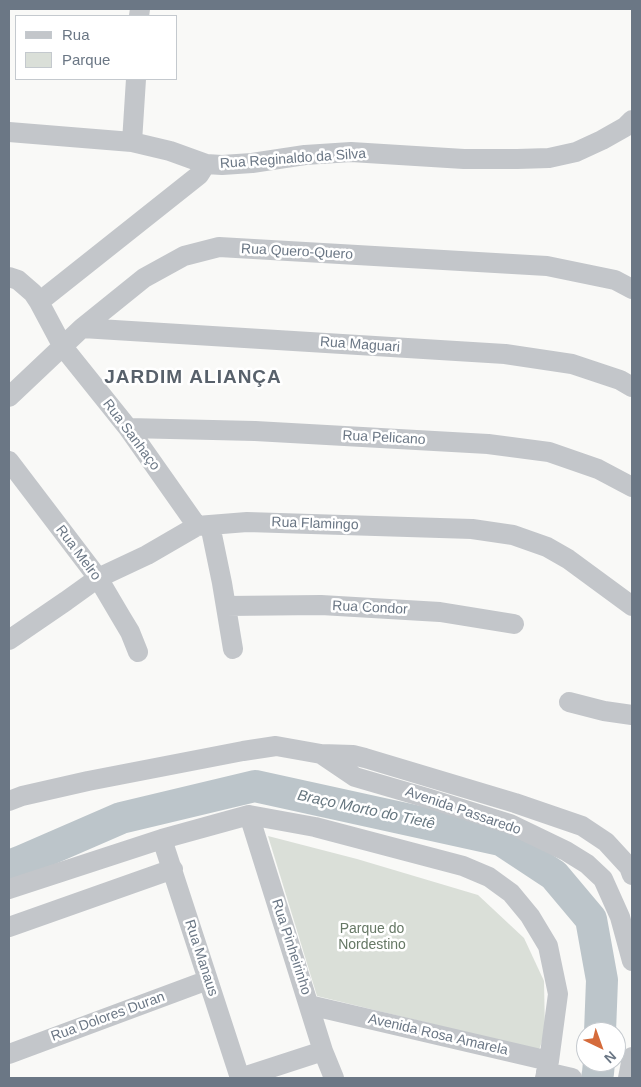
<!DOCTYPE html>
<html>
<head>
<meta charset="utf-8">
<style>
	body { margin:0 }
	#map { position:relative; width:641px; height:1087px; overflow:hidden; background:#f9f9f7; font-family:Helvetica,sans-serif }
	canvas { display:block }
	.frame { position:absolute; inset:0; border:10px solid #6b7785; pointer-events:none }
	.legend { position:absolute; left:15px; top:15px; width:162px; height:65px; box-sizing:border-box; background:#fff; border:1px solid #c4c9ce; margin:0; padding:6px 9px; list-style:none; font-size:15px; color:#6b7785 }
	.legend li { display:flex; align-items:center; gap:10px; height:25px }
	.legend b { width:25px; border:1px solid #c4c9ce }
	.north { position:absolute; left:576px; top:1022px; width:50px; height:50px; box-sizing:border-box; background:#fff; border:1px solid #c4c9ce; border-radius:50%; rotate:138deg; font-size:14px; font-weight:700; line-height:20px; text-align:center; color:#6b7785 }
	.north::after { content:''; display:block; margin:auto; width:18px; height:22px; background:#d56b3b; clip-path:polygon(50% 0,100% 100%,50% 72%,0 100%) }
</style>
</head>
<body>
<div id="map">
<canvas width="641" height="1087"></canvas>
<div class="frame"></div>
<ul class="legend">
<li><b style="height:6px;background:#c3c6ca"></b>Rua</li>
<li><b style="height:14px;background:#dadfd8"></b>Parque</li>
</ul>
<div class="north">N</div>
</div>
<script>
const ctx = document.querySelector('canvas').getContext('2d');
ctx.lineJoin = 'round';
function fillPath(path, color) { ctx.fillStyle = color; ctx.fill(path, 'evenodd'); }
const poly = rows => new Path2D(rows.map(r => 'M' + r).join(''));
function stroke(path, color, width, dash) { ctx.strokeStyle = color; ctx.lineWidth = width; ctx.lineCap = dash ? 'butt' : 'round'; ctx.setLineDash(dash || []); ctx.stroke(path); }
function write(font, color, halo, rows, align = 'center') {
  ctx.font = font + ' Helvetica,sans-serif'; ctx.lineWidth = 5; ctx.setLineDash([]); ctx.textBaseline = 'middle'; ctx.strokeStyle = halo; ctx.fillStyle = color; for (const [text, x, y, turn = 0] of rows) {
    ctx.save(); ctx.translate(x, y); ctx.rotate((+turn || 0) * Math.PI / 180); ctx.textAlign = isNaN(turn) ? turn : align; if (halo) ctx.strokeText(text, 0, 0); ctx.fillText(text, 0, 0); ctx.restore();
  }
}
fillPath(poly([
	[268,836,357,859,478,895,524,938,544,981,545,1033,539,1050,317,996]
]), '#dadfd8');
stroke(poly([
	[9,866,22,861,121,818,255,786,501,840,554,875,591,919,602,980,600,1032],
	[597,1078,598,1073,599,1062]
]), '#bcc5ca', 32);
stroke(poly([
	[139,16,140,9],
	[9,132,132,142,170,151,206,164,222,165,252,163,305,155,351,152,464,159,517,159,549,158,576,152,602,140,625,127,632,120],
	[132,142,136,79],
	[9,277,18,280,33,293,39,302,63,347,128,428,197,526],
	[39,302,199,175,206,164],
	[82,328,505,354,572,364,620,380,632,387],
	[9,397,82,328,144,278,184,256,219,247,547,266,615,280,632,289],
	[128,428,255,431,488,444,549,452,598,469,632,487],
	[9,461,98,578,121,617,130,632,138,652],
	[210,525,222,583,233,649],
	[226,606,321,605,440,612,514,624],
	[9,640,66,601,98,578,147,555,197,526,247,522,472,529,513,535,547,547,568,559,632,606],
	[569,702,604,711,632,715],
	[321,754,355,777,427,798,510,824,566,851,587,864,603,879,620,917,632,961],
	[9,801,22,796,88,781,243,751,276,746,321,754,353,755,365,758,515,803,582,826,606,842,629,867,632,875],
	[249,815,323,1051,334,1078],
	[162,839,240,1078],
	[9,889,162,839,249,815,315,827,463,866,489,877,511,893,530,916,548,946,558,994,549,1061,545,1078],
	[9,927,173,869],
	[309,1005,549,1061],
	[9,1054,208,980],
	[546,1072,572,1078],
	[240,1078,323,1051],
	[628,1078,632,1057]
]), '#c3c6ca', 20);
write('14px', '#6b7785', '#fff', [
	["Rua Reginaldo da Silva",293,159,-4],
	["Rua Quero-Quero",297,252,3],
	["Rua Maguari",360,345,4],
	["Rua Sanhaço",131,435,53],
	["Rua Pelicano",384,438,3],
	["Rua Flamingo",315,524,2],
	["Rua Melro",78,553,53],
	["Rua Condor",370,608,3],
	["Avenida Passaredo",463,811,19],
	["Rua Pinheirinho",291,947,72],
	["Rua Manaus",201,958,72],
	["Rua Dolores Duran",108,1017,-20],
	["Avenida Rosa Amarela",438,1035,13]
]);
write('14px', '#667865', '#fff', [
	["Parque do",372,929],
	["Nordestino",372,945]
]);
write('italic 15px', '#677780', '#fff', [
	["Braço Morto do Tietê",366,810,12]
]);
ctx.letterSpacing = '1px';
write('bold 19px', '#58616b', '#fff', [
	["JARDIM ALIANÇA",193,378]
]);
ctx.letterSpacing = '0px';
</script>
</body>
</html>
